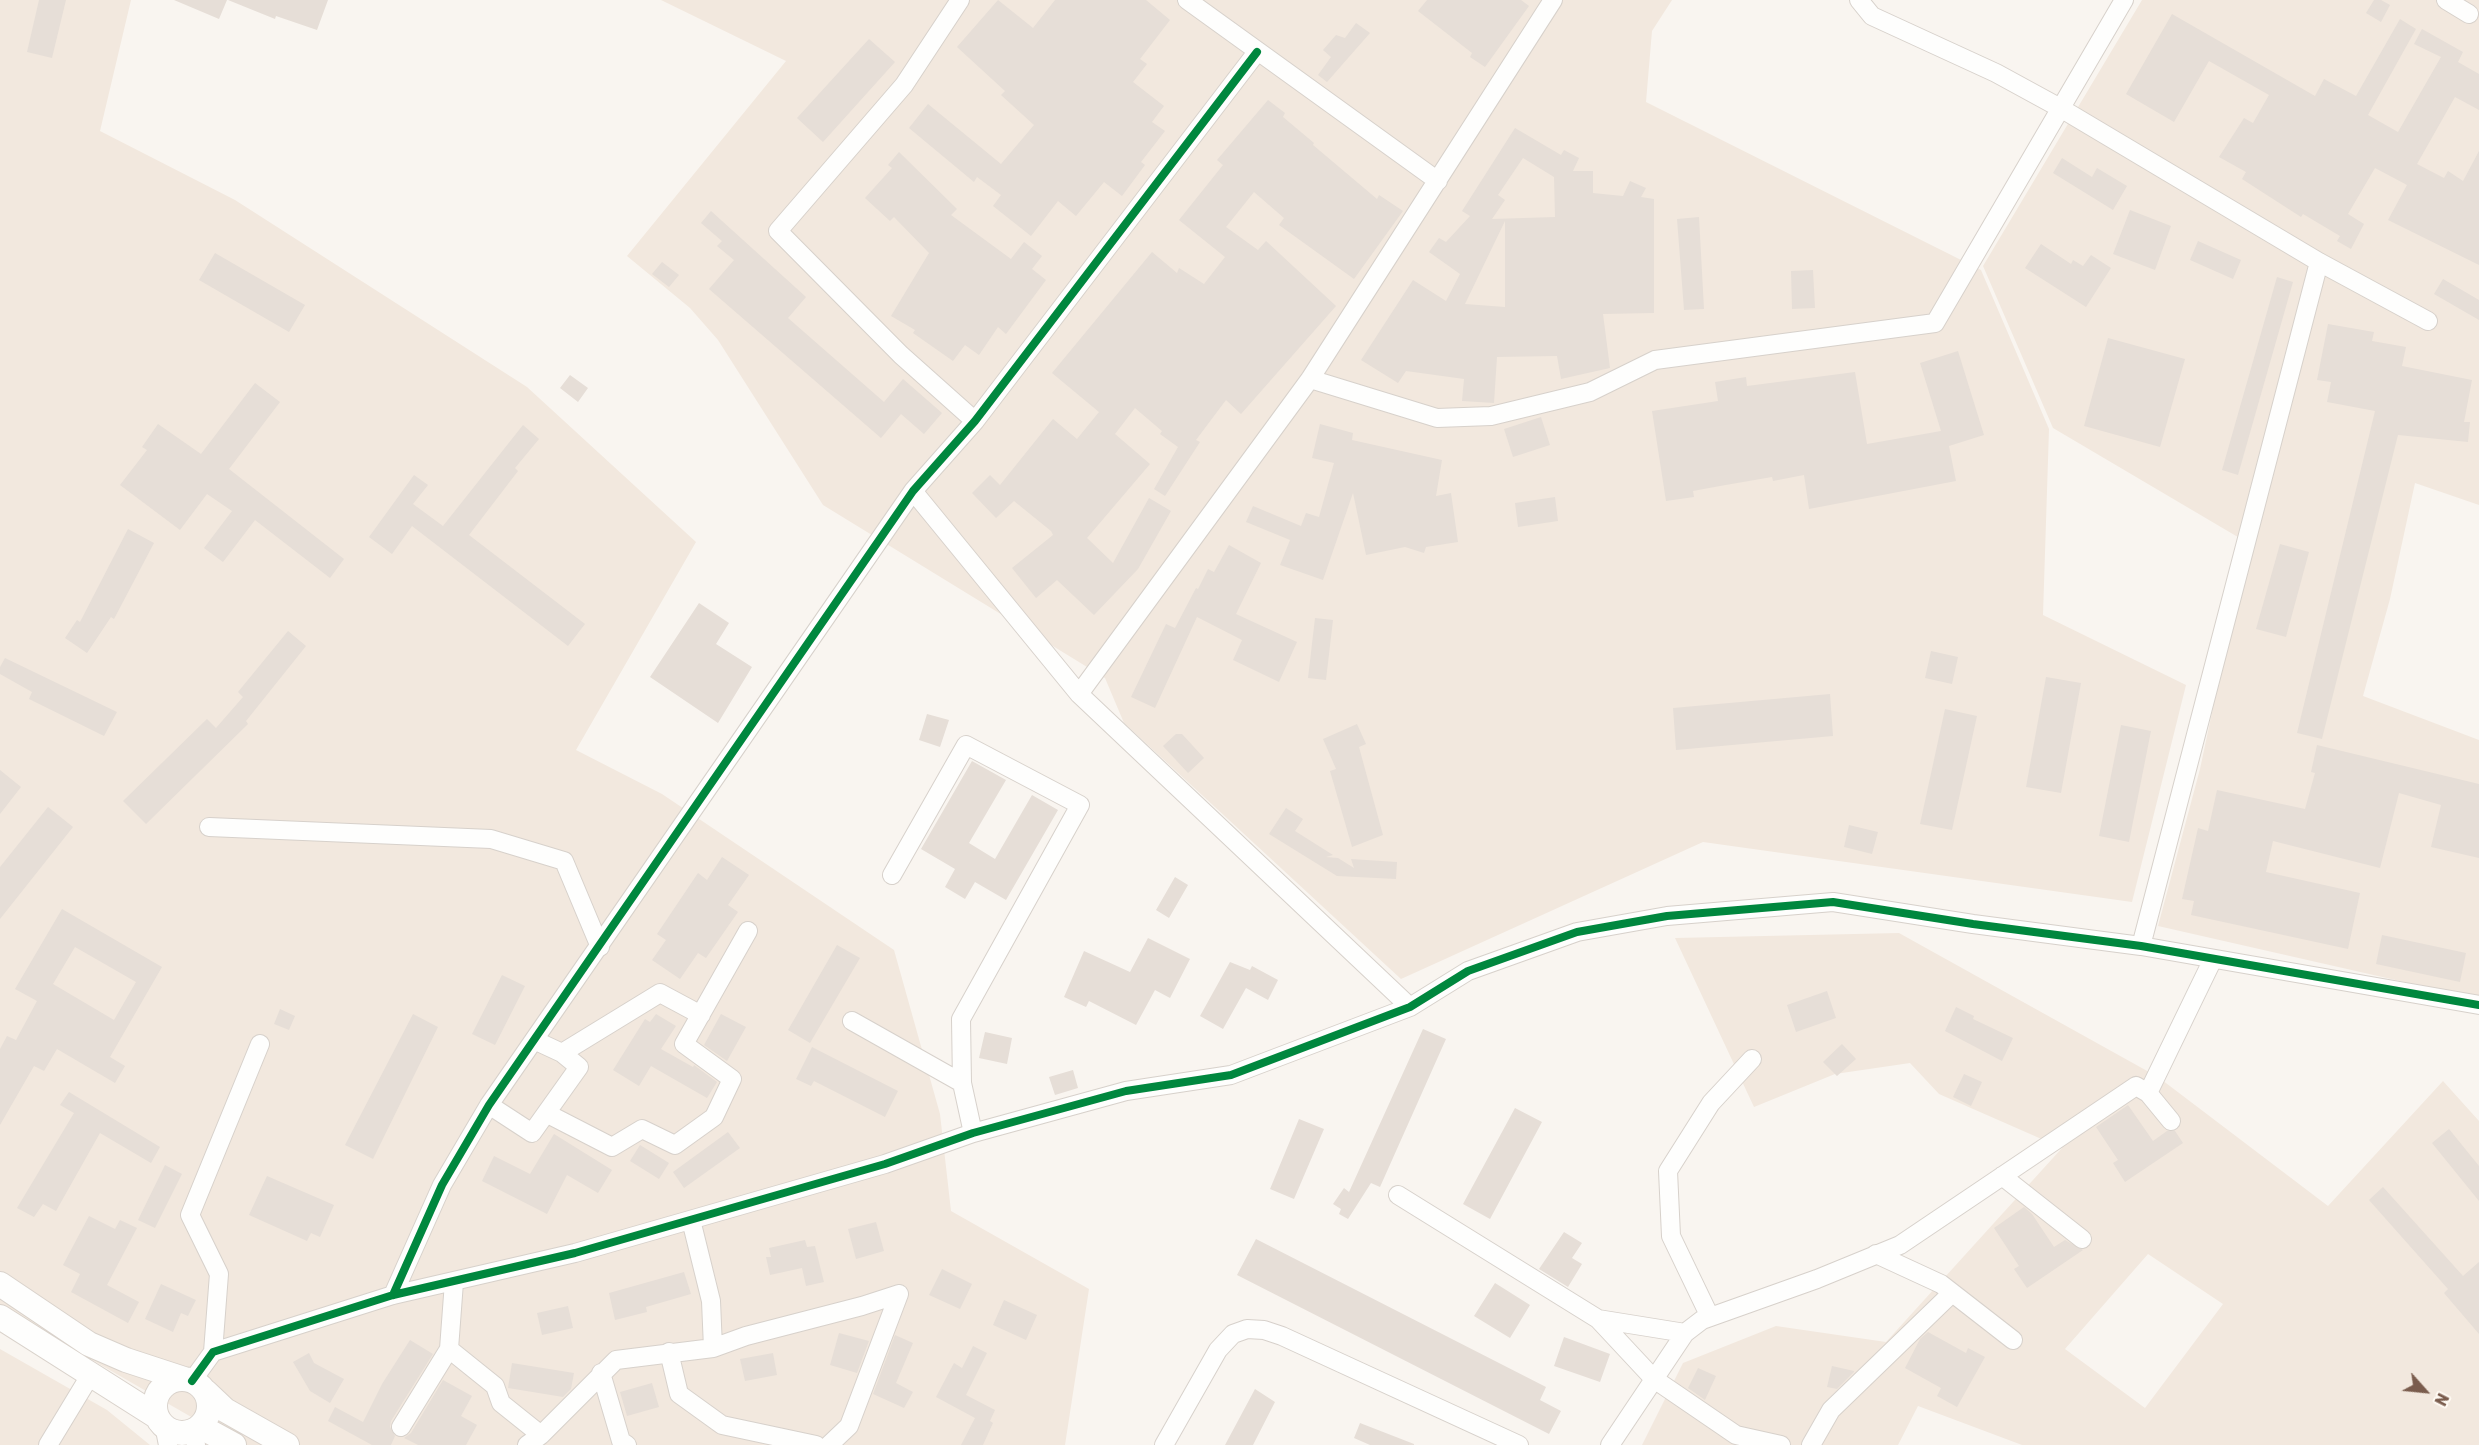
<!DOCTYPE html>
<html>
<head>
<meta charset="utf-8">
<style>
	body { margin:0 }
	#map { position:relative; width:2479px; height:1445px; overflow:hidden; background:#f9f5f0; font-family:Rubik,sans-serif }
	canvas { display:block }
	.north { position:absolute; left:2395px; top:1361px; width:60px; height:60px; -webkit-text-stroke:4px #fffaf3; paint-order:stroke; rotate:117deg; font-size:16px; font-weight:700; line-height:24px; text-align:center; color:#7a5c4d }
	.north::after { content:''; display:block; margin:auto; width:21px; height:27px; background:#7a5c4d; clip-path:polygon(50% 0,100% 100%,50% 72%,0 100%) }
</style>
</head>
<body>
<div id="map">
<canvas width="2479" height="1445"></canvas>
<div class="north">N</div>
</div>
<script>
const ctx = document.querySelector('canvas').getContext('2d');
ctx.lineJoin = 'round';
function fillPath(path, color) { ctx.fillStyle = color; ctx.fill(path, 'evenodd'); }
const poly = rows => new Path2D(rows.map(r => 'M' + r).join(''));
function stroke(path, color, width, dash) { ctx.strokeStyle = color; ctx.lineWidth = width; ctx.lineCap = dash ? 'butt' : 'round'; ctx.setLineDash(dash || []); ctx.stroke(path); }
fillPath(poly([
	[0,0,131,0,100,131,235,200,527,387,696,542,576,750,662,794,894,950,940,1114,951,1211,1089,1289,1065,1445,240,1445,0,1307],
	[661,0,1672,0,1652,31,1646,102,1981,270,2049,429,2043,615,2186,685,2132,902,1703,842,1401,979,1124,723,1105,678,823,505,718,340,690,308,627,256,786,61],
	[2142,0,2479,0,2479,505,2415,483,2390,599,2363,696,2479,740,2479,999,2158,926,2200,769,2248,543,2053,428,1983,266],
	[1899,933,2158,1077,2328,1206,2443,1081,2479,1121,2479,1445,2022,1445,1918,1406,1898,1445,1642,1445,1683,1363,1776,1326,1886,1342,2062,1148,1939,1094,1910,1063,1835,1074,1754,1107,1675,938],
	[2148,1254,2223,1304,2145,1408,2065,1349],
	[0,1349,107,1410,150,1445,0,1445]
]), '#f2e8de');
fillPath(poly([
	[39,0,66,0,52,58,27,52],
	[174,0,227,0,219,19],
	[228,0,328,0,317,30,276,16,275,19],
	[998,0,1033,28,1055,0,1146,0,1170,20,1140,59,1147,64,1133,82,1164,106,1152,122,1165,131,1141,162,1145,165,1122,196,1104,182,1076,216,1058,201,1031,236,993,206,1001,195,977,177,974,182,909,128,928,104,1001,164,1034,125,1001,95,1005,91,957,47],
	[1427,0,1521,0,1529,6,1485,67,1470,57,1472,53,1418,11],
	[2374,0,2381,0,2390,5,2381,22,2366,13],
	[2172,14,2315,96,2324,79,2356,96,2400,19,2416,29,2368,115,2398,132,2441,57,2414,44,2422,29,2463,52,2458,62,2479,74,2479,110,2455,97,2417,164,2444,178,2448,171,2463,181,2479,151,2479,265,2388,220,2407,185,2375,168,2348,214,2364,224,2351,249,2337,241,2340,236,2303,214,2301,217,2242,179,2246,172,2219,157,2244,118,2253,123,2269,95,2209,61,2174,122,2126,94],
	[1356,23,1370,33,1327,82,1318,75,1331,57,1323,50,1336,35,1345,38],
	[869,39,895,62,823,142,797,118],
	[1268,100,1285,113,1283,117,1314,143,1313,145,1377,199,1379,195,1403,211,1354,279,1279,225,1284,218,1254,192,1226,227,1258,250,1266,241,1336,306,1241,414,1226,400,1196,440,1200,442,1165,496,1154,489,1178,447,1160,434,1162,431,1135,408,1115,434,1150,464,1087,538,1113,563,1149,498,1171,511,1138,569,1094,615,1057,580,1036,598,1012,568,1053,535,1051,531,1014,501,996,518,972,493,990,475,1000,485,1053,419,1077,439,1099,412,1052,373,1152,252,1177,273,1179,268,1204,284,1225,257,1179,220,1223,165,1217,160],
	[1515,128,1561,155,1564,150,1579,158,1573,171,1593,171,1593,193,1623,196,1630,181,1646,188,1641,197,1654,199,1654,313,1603,314,1610,368,1561,379,1557,356,1497,357,1494,403,1462,401,1464,379,1406,371,1398,383,1361,360,1413,280,1446,301,1460,274,1429,252,1439,238,1446,242,1470,216,1462,211],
	[1523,158,1554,177,1555,217,1492,219,1505,200,1498,195],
	[1505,221,1505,307,1465,304],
	[899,152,957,209,951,215,1011,259,1024,242,1042,256,1032,269,1046,280,1006,334,998,327,979,355,965,345,953,361,913,333,915,330,891,316,929,253,894,217,890,221,865,198,892,168,888,165],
	[2062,158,2092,177,2097,168,2127,186,2113,210,2053,173],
	[2130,210,2171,226,2155,270,2113,254],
	[711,211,806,297,788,318,884,402,903,379,942,413,924,434,901,414,881,438,709,289,734,260,717,246,722,241,701,223],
	[1699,217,1704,309,1684,310,1677,219],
	[2198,241,2241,260,2233,279,2190,260],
	[2041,244,2071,264,2073,260,2083,266,2091,255,2111,268,2086,307,2025,268],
	[215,253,305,305,289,332,199,280],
	[662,262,679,275,669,287,652,274],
	[1813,270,1815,308,1792,309,1791,271],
	[2277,277,2293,282,2238,475,2222,470],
	[2443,279,2479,300,2479,320,2434,294],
	[2328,324,2374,332,2372,341,2406,347,2402,366,2472,380,2464,422,2470,422,2468,442,2398,435,2322,739,2297,733,2375,411,2327,402,2331,382,2317,380],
	[2108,338,2185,359,2160,447,2084,426],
	[1958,351,1984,435,1949,446,1956,481,1809,509,1804,475,1773,481,1772,477,1720,486,1693,491,1694,497,1666,501,1652,411,1718,401,1715,382,1746,377,1747,386,1855,372,1867,444,1941,431,1920,363],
	[570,375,588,388,578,402,560,388],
	[255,383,280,402,229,469,344,559,330,578,255,520,223,562,204,548,232,511,207,494,180,530,120,485,147,450,142,447,158,424,201,454],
	[1541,417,1550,445,1513,457,1504,429],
	[1320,424,1353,433,1352,440,1442,460,1436,496,1451,493,1458,542,1426,547,1424,553,1405,547,1366,555,1353,493,1323,580,1280,565,1290,540,1246,522,1253,506,1301,526,1306,513,1319,517,1334,463,1312,458],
	[523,425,539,439,515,468,518,471,469,535,585,624,568,646,412,526,392,554,369,537,414,475,428,485,413,504,443,526],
	[1555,497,1558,521,1518,527,1515,503],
	[128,529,154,543,114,619,111,617,87,653,65,638,77,620,80,622],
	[2280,544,2309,552,2286,637,2256,629],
	[1229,545,1261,563,1236,614,1297,642,1279,682,1233,660,1242,640,1197,617,1155,708,1131,697,1166,624,1175,628,1196,588,1198,589,1208,569,1214,572],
	[699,603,729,623,716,644,752,667,718,723,650,677],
	[1315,618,1333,620,1326,680,1308,678],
	[288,631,306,646,246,721,248,724,146,824,123,801,207,719,216,728,243,697,238,692],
	[1931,651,1958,657,1952,684,1925,678],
	[5,658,117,712,104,736,29,699,32,692,0,674,0,667],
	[2046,677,2081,683,2061,793,2026,787],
	[1830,694,1833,736,1676,750,1673,708],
	[1945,709,1977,716,1952,830,1920,824],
	[927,714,949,720,940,747,919,740],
	[1357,724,1366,744,1359,747,1383,835,1352,847,1330,771,1336,769,1323,739],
	[2121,725,2151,731,2129,842,2099,836],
	[1176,734,1182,734,1204,758,1188,773,1163,746],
	[2317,745,2479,784,2479,858,2431,847,2441,805,2399,793,2380,868,2273,841,2266,872,2360,893,2348,949,2191,915,2194,901,2182,899,2198,828,2208,831,2217,790,2305,809,2315,773,2311,772],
	[972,761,1006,780,969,843,995,859,1032,795,1058,810,1006,900,975,882,965,899,945,887,955,869,921,849],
	[0,770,21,787,0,814],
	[48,807,73,827,0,919,0,867],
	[1286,808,1303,819,1295,831,1333,855,1326,857,1338,858,1354,868,1351,859,1397,862,1396,879,1337,876,1269,834],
	[1849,825,1878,832,1872,854,1844,847],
	[722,857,749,875,728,905,738,912,706,958,698,953,680,979,652,960,666,940,657,934,698,873,707,880],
	[1175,877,1188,885,1169,918,1156,910],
	[62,909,162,967,110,1057,125,1066,115,1083,57,1049,44,1071,34,1066,0,1125,0,1049,7,1036,16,1040,37,1001,15,989],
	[75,947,136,982,114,1020,53,984],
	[2382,935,2466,953,2460,982,2376,964],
	[1148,938,1190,959,1170,998,1155,990,1136,1025,1089,1001,1086,1007,1064,997,1084,951,1130,972],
	[837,945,860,958,810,1043,788,1030],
	[1230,962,1250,970,1252,966,1278,980,1268,1000,1246,988,1223,1029,1200,1016],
	[502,975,525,986,495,1045,472,1034],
	[1827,991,1836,1018,1796,1032,1787,1005],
	[1956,1007,1974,1016,1973,1019,2013,1038,2002,1061,1945,1031],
	[280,1009,295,1016,289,1030,274,1024],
	[413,1014,438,1027,373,1159,345,1145],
	[656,1014,676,1026,661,1049,693,1067,694,1065,717,1082,707,1098,651,1066,639,1086,613,1070,645,1019,650,1022],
	[721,1014,746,1027,727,1061,704,1045],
	[1423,1029,1446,1039,1380,1187,1371,1183,1348,1219,1339,1214,1341,1209,1333,1204,1344,1188,1349,1192],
	[985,1032,1012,1038,1007,1064,979,1058],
	[1842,1044,1856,1059,1837,1076,1823,1062],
	[812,1047,898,1091,885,1117,814,1081,811,1086,796,1079],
	[1073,1070,1078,1088,1055,1095,1049,1077],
	[1964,1074,1982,1082,1971,1106,1953,1097],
	[69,1092,160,1147,151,1163,100,1133,56,1211,43,1204,34,1217,17,1208,74,1113,60,1105],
	[2128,1105,2153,1141,2167,1131,2175,1131,2183,1143,2125,1182,2113,1163,2118,1160,2096,1127],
	[1515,1108,1542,1122,1490,1219,1463,1204],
	[1299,1119,1324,1129,1294,1199,1270,1189],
	[2449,1129,2479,1166,2479,1201,2432,1143],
	[728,1132,740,1148,684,1188,673,1172],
	[554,1134,612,1170,598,1193,567,1175,547,1214,482,1181,494,1156,530,1174],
	[640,1145,669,1163,659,1179,630,1161],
	[165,1165,182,1174,155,1228,138,1220],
	[267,1176,334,1205,320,1237,311,1233,307,1241,249,1215],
	[2383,1187,2463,1276,2479,1262,2479,1334,2444,1293,2448,1289,2369,1200],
	[2024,1207,2032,1214,2054,1247,2065,1240,2083,1250,2027,1288,2014,1269,2019,1266,1994,1228],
	[89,1216,115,1229,120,1220,137,1228,107,1285,139,1302,128,1323,71,1292,80,1274,63,1265],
	[876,1222,884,1251,856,1259,848,1229],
	[1564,1232,1582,1243,1572,1258,1582,1264,1568,1287,1539,1269],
	[1256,1239,1546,1387,1540,1400,1561,1411,1549,1434,1237,1275],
	[805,1240,807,1247,815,1246,824,1282,806,1286,802,1268,770,1275,766,1257,771,1257,769,1248],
	[942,1269,972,1284,960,1309,929,1295],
	[684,1272,691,1294,646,1307,647,1312,615,1320,609,1293],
	[1495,1283,1530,1305,1510,1338,1474,1316],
	[161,1284,196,1300,188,1316,181,1313,173,1332,145,1319],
	[1004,1300,1037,1315,1026,1340,993,1325],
	[568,1306,573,1328,542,1335,537,1313],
	[1928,1332,1966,1353,1968,1348,1985,1357,1957,1407,1937,1396,1941,1388,1905,1368,1920,1339],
	[839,1333,869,1341,857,1373,830,1365],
	[895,1335,913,1343,896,1383,913,1392,904,1408,873,1394],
	[1564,1337,1610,1354,1600,1382,1554,1366],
	[410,1340,433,1354,391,1421,390,1427,395,1436,391,1445,372,1445,328,1421,335,1407,363,1422,382,1384],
	[973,1346,987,1353,966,1395,995,1410,990,1421,993,1423,983,1445,961,1445,975,1418,936,1397,954,1363,962,1368],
	[309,1353,314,1363,344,1379,330,1403,310,1391,293,1362],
	[773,1353,777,1375,745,1381,740,1359],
	[512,1363,574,1373,571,1389,563,1397,508,1388],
	[1832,1366,1854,1371,1854,1372,1837,1389,1827,1387],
	[1698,1368,1716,1376,1705,1400,1688,1388],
	[443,1380,472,1396,461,1416,477,1425,466,1445,418,1445,404,1438,411,1433],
	[652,1383,659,1407,627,1416,620,1392],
	[1255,1389,1275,1402,1253,1445,1225,1445],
	[1360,1423,1414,1444,1414,1445,1370,1445,1354,1438]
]), '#e6ded7');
const minor = poly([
	[960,0,904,85,778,231,901,355,975,421],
	[1187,0,1438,181],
	[1859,0,1872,16,1996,73,2062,109,2319,262,2428,321],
	[2446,0,2469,14],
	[1310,379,1437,418,1491,416,1590,392,1655,360,1935,323,2124,0],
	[913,491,1079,694,1410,1007],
	[1079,694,1310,379,1553,0],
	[209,827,491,839,564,861,600,947],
	[892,875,966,745,1080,805,961,1019,962,1083,973,1133],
	[2141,946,2319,262],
	[852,1021,962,1083],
	[562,1053,660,993,701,1015],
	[2148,1093,2213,959],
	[489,1105,532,1133,579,1067,562,1053,534,1040],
	[546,1113,612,1147,642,1129,675,1145,714,1117,732,1079,684,1044,748,931],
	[2002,1176,2082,1239],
	[1398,1195,1598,1319,1685,1333],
	[691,1220,711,1301,713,1348],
	[1876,1254,1941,1284,2013,1340],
	[454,1282,449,1349,495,1386,501,1403,541,1435],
	[393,1295,442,1185,489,1105,913,491,975,421,1257,52],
	[1710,1317,1671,1236,1668,1171,1711,1103,1752,1059],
	[1598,1319,1654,1379,1736,1435,1781,1445],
	[213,1352,219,1274,190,1215,260,1044],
	[669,1352,679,1394,722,1425,816,1445],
	[601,1373,621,1441,627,1445],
	[192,1381,213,1352,393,1295,575,1253,885,1164,973,1133,1126,1091,1231,1075,1410,1007,1468,971,1577,932,1667,916,1833,902,1973,924,2141,946,2479,1005],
	[164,1425,168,1445],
	[401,1427,449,1349],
	[194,1431,196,1445],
	[48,1445,91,1374],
	[527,1445,541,1435,616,1360,713,1348,746,1336,862,1306,899,1294],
	[829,1445,849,1426,899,1294],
	[1164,1445,1218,1350,1233,1334,1247,1329,1264,1330,1282,1336,1519,1445],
	[1610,1445,1685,1333,1702,1320,1817,1279,1900,1245,2136,1086,2148,1093,2171,1121],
	[1811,1445,1831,1410,1952,1293]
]);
const secondary = poly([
	[0,1284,89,1344,126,1360,184,1379],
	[0,1317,156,1416],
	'155 1406a27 27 0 1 1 54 0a27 27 0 1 1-54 0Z',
	[206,1392,225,1410,287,1445],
	[201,1427,234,1445]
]);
stroke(minor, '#d7d1cb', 20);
stroke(secondary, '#d9d2cb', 26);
stroke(minor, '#fefefd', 18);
stroke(secondary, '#fefefd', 24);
stroke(poly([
	[393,1295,442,1185,489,1105,913,491,975,421,1257,52],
	[192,1381,213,1352,393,1295,575,1253,885,1164,973,1133,1126,1091,1231,1075,1410,1007,1468,971,1577,932,1667,916,1833,902,1973,924,2141,946,2479,1005]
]), '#00873e', 8);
</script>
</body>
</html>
